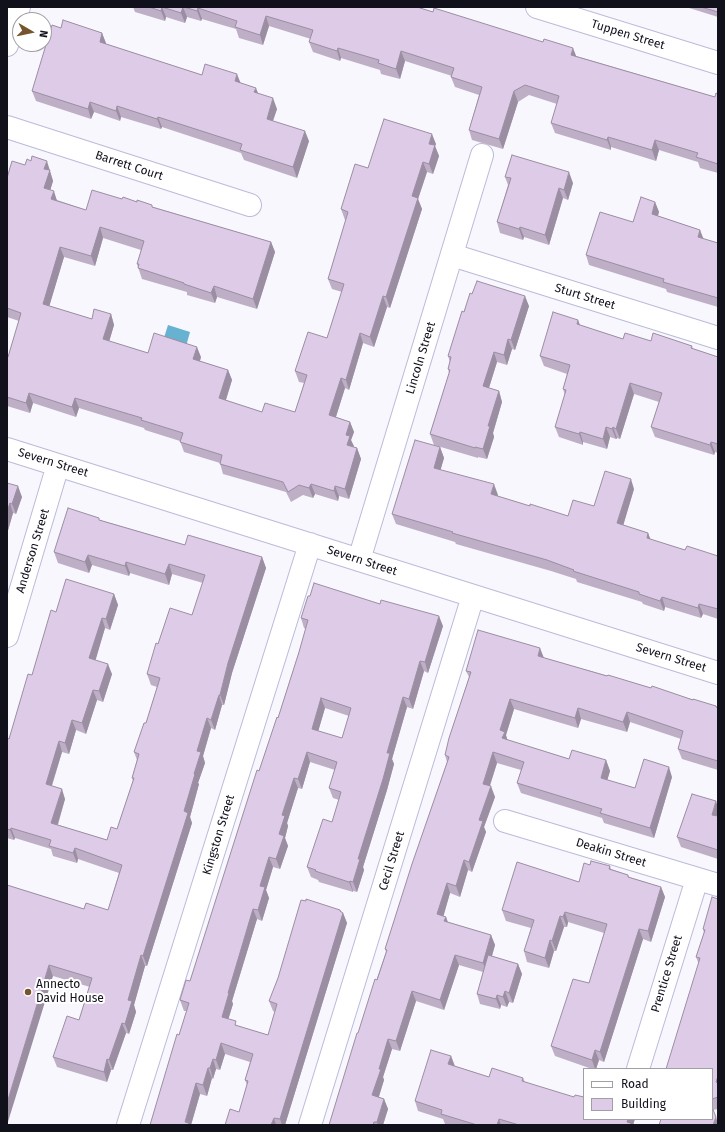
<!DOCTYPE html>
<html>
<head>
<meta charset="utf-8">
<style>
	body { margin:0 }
	#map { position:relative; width:725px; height:1132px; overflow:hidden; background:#f7f7fd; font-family:"Fira Sans",sans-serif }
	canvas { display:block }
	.frame { position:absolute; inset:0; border:8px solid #11111c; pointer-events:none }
	.legend { position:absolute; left:583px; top:1068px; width:130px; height:52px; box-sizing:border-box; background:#fff; border:1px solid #a0a0a4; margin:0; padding:5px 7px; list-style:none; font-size:12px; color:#11111c }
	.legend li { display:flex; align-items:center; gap:8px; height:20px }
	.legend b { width:20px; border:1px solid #a0a0a4 }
	.north { position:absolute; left:12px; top:12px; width:40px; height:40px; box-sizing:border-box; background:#fff; border:1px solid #a0a0a4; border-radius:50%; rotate:99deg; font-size:11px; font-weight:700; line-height:16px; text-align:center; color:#11111c }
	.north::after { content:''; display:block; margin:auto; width:14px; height:18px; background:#77542d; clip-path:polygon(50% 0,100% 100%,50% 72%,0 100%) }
</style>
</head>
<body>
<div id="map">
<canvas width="725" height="1132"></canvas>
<div class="frame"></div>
<ul class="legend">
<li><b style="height:5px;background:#fff"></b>Road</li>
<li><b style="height:11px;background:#ddcbe7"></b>Building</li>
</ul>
<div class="north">N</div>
</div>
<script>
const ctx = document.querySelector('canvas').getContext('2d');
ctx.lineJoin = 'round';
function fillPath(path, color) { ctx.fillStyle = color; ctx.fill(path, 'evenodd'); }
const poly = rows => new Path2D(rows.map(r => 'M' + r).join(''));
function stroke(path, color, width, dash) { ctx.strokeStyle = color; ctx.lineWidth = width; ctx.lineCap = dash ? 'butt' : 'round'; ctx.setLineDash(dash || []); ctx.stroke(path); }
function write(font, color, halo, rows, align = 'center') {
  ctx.font = font + ' "Fira Sans",sans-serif'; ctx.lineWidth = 4; ctx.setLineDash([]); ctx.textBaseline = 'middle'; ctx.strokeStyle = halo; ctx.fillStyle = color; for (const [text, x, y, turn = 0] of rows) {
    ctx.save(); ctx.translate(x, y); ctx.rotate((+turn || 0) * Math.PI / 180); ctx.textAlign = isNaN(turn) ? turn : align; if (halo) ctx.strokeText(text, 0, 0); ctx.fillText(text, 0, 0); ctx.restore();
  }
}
fillPath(poly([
	[168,325,190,332,185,350,162,344]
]), '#67b1d1');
const minor = poly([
	[537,7,718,63],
	[7,45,19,7],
	[7,127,250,205],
	[452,255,718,338],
	[7,449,718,673],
	[359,560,482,155],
	[7,636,58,465],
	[505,821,718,885],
	[638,1069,697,879],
	[128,1125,310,544],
	[310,1125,473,596]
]);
stroke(minor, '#bbbbda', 24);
stroke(minor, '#fff', 22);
fillPath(poly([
	[133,7,417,7,576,56,715,97,718,94,718,173,700,168,698,162,659,150,656,161,611,147,611,150,555,133,551,123,557,104,529,95,518,102,503,149,472,140,469,130,479,95,455,87,451,77,452,76,405,61,400,79,381,74,380,70,341,58,340,61,313,52,309,42,311,39,269,26,263,45,239,38,236,29,202,19,201,21,187,17,185,23,166,17,165,21,135,12],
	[686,7,718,7,718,17],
	[61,28,102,33,106,44,202,75,241,83,258,93,277,109,273,121,309,141,297,178,244,160,241,153,162,127,161,129,121,117,120,121,94,112,91,119,36,101,32,91],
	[436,144,435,146,439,156,433,174,427,172,418,199,422,209,390,308,387,307,374,347,363,343,349,390,345,388,336,417,350,422,354,432,351,440,353,447,357,448,361,459,349,499,339,496,338,501,315,494,313,498,303,495,291,502,286,492,223,474,220,463,184,452,180,441,145,430,144,428,79,408,76,417,33,403,30,413,7,406,7,356,8,357,19,321,7,317,7,178,25,165,50,171,53,181,50,190,57,200,86,210,122,199,153,207,271,242,275,252,257,309,217,297,215,303,187,295,187,292,142,279,137,264,141,250,103,238,95,266,64,257,49,306,92,319,111,314,114,325,109,341,148,353,201,357,200,361,228,370,232,380,226,400,262,412,295,412,304,383,299,382,295,371,327,338,342,292,332,289,328,279,346,220,345,220,341,209,368,168],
	[505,177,573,183,568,200,563,198,549,245,524,237,523,240,500,233,497,222,508,185],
	[655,202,659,212,658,216,700,230,703,239,718,243,718,307,667,292,666,289,589,265,586,255,633,222],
	[472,294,529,306,515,350,512,349,507,365,497,362,489,388,499,391,502,402,493,433,494,437,487,459,478,457,478,458,434,445,430,434,449,373,448,369,450,362,448,356,464,312],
	[580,325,623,339,651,341,692,346,693,349,718,357,718,453,715,452,714,455,655,437,651,427,659,402,634,394,620,439,617,438,616,439,610,437,607,449,583,442,583,445,559,437,555,427,565,395,563,389,567,374,544,366,540,356],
	[440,447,444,458,440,470,498,495,497,496,530,506,568,516,594,506,634,489,623,525,648,533,650,539,685,550,718,556,718,619,703,614,701,618,665,607,664,611,643,604,642,602,577,582,576,579,551,571,456,544,455,542,396,524,392,514],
	[7,483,22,497,16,514,13,513,7,534],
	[100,520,185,545,262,557,266,568,232,673,224,705,222,705,215,730,211,728,203,756,205,763,198,783,199,784,190,817,192,823,147,966,145,966,134,1005,136,1012,129,1034,126,1033,113,1070,111,1070,107,1082,57,1067,53,1057,79,1020,90,987,53,976,7,885,84,909,108,910,119,873,78,859,77,863,53,856,51,849,15,838,14,840,7,838,7,738,9,739,56,612,114,594,118,605,110,630,105,628,95,660,112,674,103,702,97,700,86,734,76,730,69,754,62,752,52,786,65,799,58,825,107,840,117,829,133,781,132,778,137,760,134,752,146,723,157,687,151,685,147,674,158,644,192,615,203,583,172,574,169,585,130,573,129,576,92,565,89,573,58,563,54,552],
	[301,618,443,626,428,673,424,671,413,709,407,707,392,759,394,764,387,790,363,867,364,870,357,892,353,891,353,892,319,882,318,880,311,877,307,867,332,822,339,800,333,798,329,788,335,770,310,762,302,789,298,788,287,823,288,826,285,838,288,846,280,869,273,867,266,890,269,898,262,921,257,919,232,1001,233,1004,228,1019,238,1026,268,1035,275,1012,273,1011,269,1001,340,910,341,912,343,913,347,923,285,1125,225,1125,239,1112,247,1085,245,1080,250,1062,225,1054,220,1070,216,1069,213,1079,212,1078,207,1096,200,1094,191,1125,179,1035,187,1011,184,1011,180,1000,190,981,259,771,278,718,299,652,306,629,304,628],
	[325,708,349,716,342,738,318,731],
	[544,658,716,706,718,708,718,770,682,759,678,749,681,739,630,722,627,732,581,719,578,728,514,709,506,735,507,740,569,759,606,760,610,771,607,780,635,788,672,777,654,838,604,823,602,818,521,793,517,783,521,770,497,763,490,786,495,797,484,827,486,832,472,872,468,870,460,897,450,893,443,916,446,917,448,922,491,935,495,945,492,956,518,964,522,974,513,1003,509,1002,507,1007,501,1005,500,1009,480,1004,477,994,483,972,459,965,444,1010,416,1001,400,1051,392,1049,383,1077,384,1080,379,1097,384,1099,388,1109,383,1125,329,1125,358,1033,386,952,385,949,447,762,445,755,469,677,466,671],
	[718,807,718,859,681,847,677,837],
	[590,865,610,866,611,869,628,875,629,877,661,887,665,897,651,942,643,939,604,1062,599,1060,596,1069,592,1069,555,1056,551,1046,589,983,604,933,568,922,567,927,564,927,556,951,554,951,549,968,527,962,524,951,531,928,506,921,502,910,579,882],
	[718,899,718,1109,713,1110,718,1123,718,1125,712,1119,712,1069,698,962,696,957,704,933,703,929],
	[451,1056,455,1066,489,1077,523,1078,525,1082,584,1119,635,1119,633,1124,636,1125,448,1125,445,1124,443,1119,418,1111,415,1101]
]), '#beafc7');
fillPath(poly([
	[162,7,166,17,165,21,161,11],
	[183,7,187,17,185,23,181,13],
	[198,8,202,19,201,21,197,11],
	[266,16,269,26,263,45,260,35],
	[102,33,106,43,103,52,100,42],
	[338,48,341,58,340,61,337,51],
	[573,48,577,58,571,55],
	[401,51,405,61,400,79,396,69],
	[237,74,241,84,235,81],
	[256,88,260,98,254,92],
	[514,91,518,102,503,149,499,139],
	[273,98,277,109,270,129,267,119],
	[90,102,94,112,91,119,88,109],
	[117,106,121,117,120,121,116,111],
	[158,117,162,127,161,129,157,119],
	[305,131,309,141,297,178,293,167],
	[432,134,436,144,435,146,439,156,433,174,429,164,429,144],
	[608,137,611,147,611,150,607,140],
	[655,140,659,150,656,161,652,150],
	[47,161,53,181,48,198,44,188,44,169],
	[423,162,427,172,418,199,422,209,390,308,386,297,412,196],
	[569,172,573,183,568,200,564,190],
	[559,188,563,198,549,245,545,235],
	[54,191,57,201,51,199],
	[655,202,659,212,655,224,652,214],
	[100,227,103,238,95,266,91,256],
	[520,227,524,237,523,240,519,229],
	[700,230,704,240,698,237],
	[271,242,275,252,257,309,253,299],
	[60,247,64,257,47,314,43,304],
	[214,286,217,297,215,303,211,293],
	[383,296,387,307,374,347,370,337],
	[525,296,529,306,515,350,511,340],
	[111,314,114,325,107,349,103,339],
	[578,320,582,330,577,324],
	[360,333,363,343,349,390,346,380],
	[508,339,512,349,507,365,504,355],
	[197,347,201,357,197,370,193,359],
	[494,352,497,362,486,397,483,386],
	[228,370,232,380,223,409,219,398],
	[341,378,345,388,333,426,329,415],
	[630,383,634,394,620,439,616,429],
	[499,391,502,402,493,433,494,437,487,459,483,449,488,426],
	[29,393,33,403,30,413,26,403],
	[75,398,79,408,76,417,72,407],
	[350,422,354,432,351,440,354,446,351,455,347,445,346,435],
	[606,427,610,437,607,449,603,439],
	[613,427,617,438,616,439,612,429],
	[580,432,583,442,583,445,579,434],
	[711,442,715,452,714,455,710,445],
	[440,447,444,458,438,479,434,468],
	[357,448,361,459,349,499,345,489],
	[631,479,634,489,621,533,617,523],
	[311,484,315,494,313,498,309,488],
	[494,484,498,495,495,504,491,494],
	[18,486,22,497,16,514,12,504],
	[335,486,339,496,338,501,334,491],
	[10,503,13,513,7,534,7,511],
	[648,533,652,543,647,538],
	[88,555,92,565,89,573,85,562],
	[262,557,266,568,232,673,224,705,220,695,228,663],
	[126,562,130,573,129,576,125,566],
	[169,564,172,574,169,585,165,574],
	[114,594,118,605,110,630,106,619],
	[662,597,665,607,664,611,660,601],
	[699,604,703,614,701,618,698,608],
	[439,616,443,626,428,673,425,662],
	[102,618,105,628,93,669,89,658],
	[540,648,544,658,538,656],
	[420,661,424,671,413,709,409,699],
	[108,664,112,674,103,702,99,691],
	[93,690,97,700,86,734,82,723],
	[219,695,222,705,215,730,211,720],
	[403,697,407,707,392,759,394,764,387,790,363,867,364,870,357,892,353,882,358,859,387,753],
	[321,698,325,708,316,739,312,729],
	[510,699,514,709,506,735,508,742,506,749,500,730],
	[578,708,581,719,578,728,575,718],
	[627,712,630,722,627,732,623,722],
	[207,718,211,728,203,756,205,763,198,783,199,784,190,817,192,823,147,966,143,956,184,811,194,774,197,751],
	[72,720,76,730,69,754,65,743],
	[59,741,62,752,49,794,46,784],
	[307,752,310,762,302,789,298,779],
	[493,752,497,763,487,794,483,784],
	[606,760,610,771,605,788,601,778],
	[669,767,672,777,654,838,650,828],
	[294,778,298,788,287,823,288,826,285,838,288,846,280,869,276,859,279,834,282,815],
	[491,786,495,797,484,827,486,832,472,872,469,862,479,820],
	[62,789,65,799,55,833,51,823],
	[716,801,718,807,718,816,712,815],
	[11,828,15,838,14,840,10,830],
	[75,848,78,859,77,863,73,853],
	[269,857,273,867,266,890,269,898,262,921,258,910,260,886],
	[464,860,468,870,460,897,456,886],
	[350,881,353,891,353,892,349,882],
	[447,883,450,893,441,925,437,914],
	[661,887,665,897,651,942,648,931],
	[253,909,257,919,232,1001,233,1004,226,1027,222,1017,228,993],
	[340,910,342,915,343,913,347,923,285,1125,282,1125,280,1119],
	[565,912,568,922,567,927,563,917],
	[560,916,564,927,556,951,552,941],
	[446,917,449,927,444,921],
	[639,929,643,939,604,1062,600,1052],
	[491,935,495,945,487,973,483,963],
	[550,940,554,951,549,968,545,958],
	[141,955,145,966,134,1005,136,1012,129,1034,125,1024,128,1000],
	[455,955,459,965,444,1010,440,1000],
	[518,964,522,974,513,1003,509,993],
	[49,965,53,976,7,1125,7,1103],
	[412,991,416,1001,400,1051,396,1041],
	[505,991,509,1002,507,1007,503,997],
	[497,995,501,1005,500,1009,496,999],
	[122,1023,126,1033,113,1070,109,1060],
	[388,1039,392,1049,383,1077,384,1080,376,1105,372,1095,379,1069],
	[221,1043,225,1054,220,1070,216,1060],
	[595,1050,599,1060,596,1069,595,1069,592,1060],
	[451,1056,455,1067,448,1064],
	[107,1059,111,1070,107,1082,104,1072],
	[213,1059,216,1069,213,1079,210,1068],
	[208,1068,212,1078,207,1096,203,1085],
	[196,1083,200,1094,191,1125,186,1125,185,1122],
	[384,1099,388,1109,383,1125,378,1125,377,1122],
	[716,1117,718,1125,713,1125],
	[274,1118,276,1125,271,1125],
	[499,1119,501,1125,497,1125],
	[628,1119,635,1119,633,1125,627,1122]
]), '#9b8ea2');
const building = poly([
	[149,7,183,7,181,13,162,7,161,11,149,7],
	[184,7,417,7,433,12,434,8,543,42,544,39,573,48,571,55,715,97,716,93,718,94,718,164,696,157,698,153,655,140,652,150,608,137,607,140,551,123,559,96,525,85,514,91,499,139,469,130,482,87,451,77,454,68,401,51,396,69,378,63,379,60,338,48,337,51,309,42,313,30,266,16,260,35,235,27,237,21,198,8,197,11,184,7],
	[701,7,718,7,718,12,701,7],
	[63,20,102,33,100,42,202,75,205,64,237,74,235,81,256,88,254,92,273,98,267,119,305,131,293,167,240,150,242,144,158,117,157,119,117,106,116,111,90,102,88,109,32,91,52,25,61,28,63,20],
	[384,119,432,134,429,144,435,145,429,164,423,162,412,196,418,198,386,297,383,296,370,337,360,333,346,380,341,378,329,415,350,422,346,435,350,436,347,445,357,448,345,489,335,486,334,491,311,484,309,488,299,485,288,492,283,482,220,464,222,455,180,442,183,433,141,420,142,418,75,398,72,407,29,393,26,403,7,397,7,356,8,357,21,313,7,308,7,178,12,161,25,165,27,159,31,161,32,156,47,161,44,169,50,170,44,188,54,191,51,199,86,210,92,190,122,199,123,197,137,202,137,200,152,205,152,207,271,242,253,299,214,286,211,293,184,284,184,283,138,268,139,264,137,264,144,241,100,227,91,256,60,247,43,304,92,319,94,309,111,314,103,339,148,353,154,333,197,347,193,359,228,370,219,398,262,412,265,403,295,412,307,375,295,371,308,332,327,338,344,284,328,279,348,212,341,209,355,164,368,168,384,119],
	[512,155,569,172,564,190,559,188,545,235,520,227,519,229,497,222,511,178,505,177,512,155],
	[641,197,655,202,652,214,700,230,698,237,718,243,718,298,663,282,664,279,586,255,600,212,633,222,641,197],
	[477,281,525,296,511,340,508,339,504,355,494,352,483,386,499,391,488,426,490,426,483,449,475,447,475,448,430,434,450,370,448,369,451,357,448,356,462,311,464,312,470,293,472,294,477,281],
	[553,312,578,320,577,324,623,339,625,333,651,341,653,333,692,346,691,348,718,357,718,444,711,442,710,445,651,427,662,393,630,383,616,429,613,427,612,429,606,427,603,439,580,432,579,434,555,427,566,390,563,389,570,365,540,356,553,312],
	[415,440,440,447,434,468,494,484,491,494,530,506,530,504,568,516,573,500,594,506,605,471,631,479,617,523,648,533,647,538,685,550,687,546,718,556,718,609,699,604,698,608,662,597,660,601,639,594,639,592,573,571,574,570,547,560,452,533,453,532,392,514,415,440],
	[7,483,18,486,12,504,10,503,7,511,7,483],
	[68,508,99,518,99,520,185,545,188,535,262,557,228,663,220,695,219,695,211,720,207,718,197,751,201,752,194,774,195,774,184,811,188,813,143,956,141,955,128,1000,132,1001,125,1024,122,1023,109,1060,107,1059,104,1072,53,1057,67,1016,79,1020,92,978,49,965,7,1103,7,885,84,909,86,903,108,910,122,865,75,848,73,853,49,846,51,840,11,828,10,830,7,829,7,738,9,739,28,674,32,675,51,610,56,612,66,579,114,594,106,619,102,618,89,658,108,664,99,691,93,690,82,723,72,720,65,743,59,741,46,784,62,789,51,823,107,840,111,827,117,829,134,778,132,778,139,754,134,752,144,723,146,723,160,678,147,674,156,643,158,644,170,608,192,615,205,575,169,564,165,574,126,562,125,566,88,555,85,562,54,552,68,508],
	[314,583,380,604,381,600,439,616,425,662,420,661,409,699,403,697,387,753,390,753,383,779,358,859,360,859,353,882,350,881,349,882,315,871,316,870,307,867,323,819,332,822,341,792,329,788,337,762,307,752,298,779,294,778,282,815,285,816,279,834,284,836,276,859,269,857,260,886,265,887,258,910,253,909,228,993,229,993,222,1017,236,1021,235,1025,268,1035,277,1004,269,1001,278,978,301,900,306,901,306,899,340,910,340,911,343,913,280,1119,274,1118,271,1125,225,1125,230,1109,239,1112,248,1081,245,1080,253,1054,221,1043,216,1060,213,1059,210,1068,208,1068,203,1085,196,1083,185,1122,189,1123,188,1125,150,1125,177,1034,179,1035,189,1003,180,1000,186,980,190,981,257,770,259,771,277,717,278,718,299,652,308,620,301,618,308,596,310,596,314,583],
	[321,698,351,708,342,738,312,729,321,698],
	[478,630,540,648,538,656,607,676,608,675,651,688,652,686,693,700,693,699,716,706,716,707,718,708,718,761,678,749,683,731,627,712,623,722,578,708,575,718,510,699,500,730,505,732,502,738,569,759,572,750,606,760,601,778,635,788,644,759,669,767,650,828,600,813,602,809,517,783,524,762,493,752,483,784,491,786,479,820,483,821,469,862,464,860,456,886,447,883,437,914,446,917,444,921,491,935,483,963,455,955,440,1000,412,991,396,1041,388,1039,379,1069,381,1069,372,1095,384,1099,377,1122,374,1122,373,1125,329,1125,357,1033,358,1033,375,979,377,980,387,950,385,949,412,864,449,757,445,755,449,738,471,672,466,671,478,630],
	[692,794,716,801,712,815,718,816,718,850,677,837,692,794],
	[591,861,610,866,609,869,628,875,628,877,661,887,648,931,639,929,600,1052,595,1050,592,1060,551,1046,573,979,589,983,607,924,565,912,563,917,560,916,552,941,550,940,545,958,524,951,534,920,502,910,517,862,579,882,584,863,590,865,591,861],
	[712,897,718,899,718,1076,716,1082,718,1084,718,1097,712,1099,712,1069,666,1069,700,958,696,957,705,930,703,929,712,897],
	[488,955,518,964,509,993,505,991,503,997,497,995,496,999,477,994,488,955],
	[431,1050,451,1056,448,1064,489,1077,492,1068,523,1078,522,1081,574,1097,575,1095,584,1097,584,1119,628,1119,627,1122,636,1125,519,1125,499,1119,497,1125,477,1125,441,1114,442,1110,415,1101,431,1050],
	[712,1107,716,1117,713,1125,659,1125,661,1119,712,1119,712,1107]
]);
fillPath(building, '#ddcbe7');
stroke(building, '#9b8ea2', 1);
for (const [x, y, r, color] of [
	[28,992,4,"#77542d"]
]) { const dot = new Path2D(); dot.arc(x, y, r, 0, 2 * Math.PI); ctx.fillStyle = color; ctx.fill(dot); stroke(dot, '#fff', 1.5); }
write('12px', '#11111c', '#fff', [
	["Tuppen Street",628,35,17],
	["Barrett Court",129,166,18],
	["Sturt Street",585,297,17],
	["Lincoln Street",421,358,-73],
	["Severn Street",53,463,17],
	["Anderson Street",33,551,-73],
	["Severn Street",362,561,18],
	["Severn Street",671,658,17],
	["Kingston Street",219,835,-73],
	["Deakin Street",611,853,17],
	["Cecil Street",392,861,-73],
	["Prentice Street",667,974,-73]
]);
write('12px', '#11111c', '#fff', [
	["Annecto",36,985],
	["David House",36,999]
], 'left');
</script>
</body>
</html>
